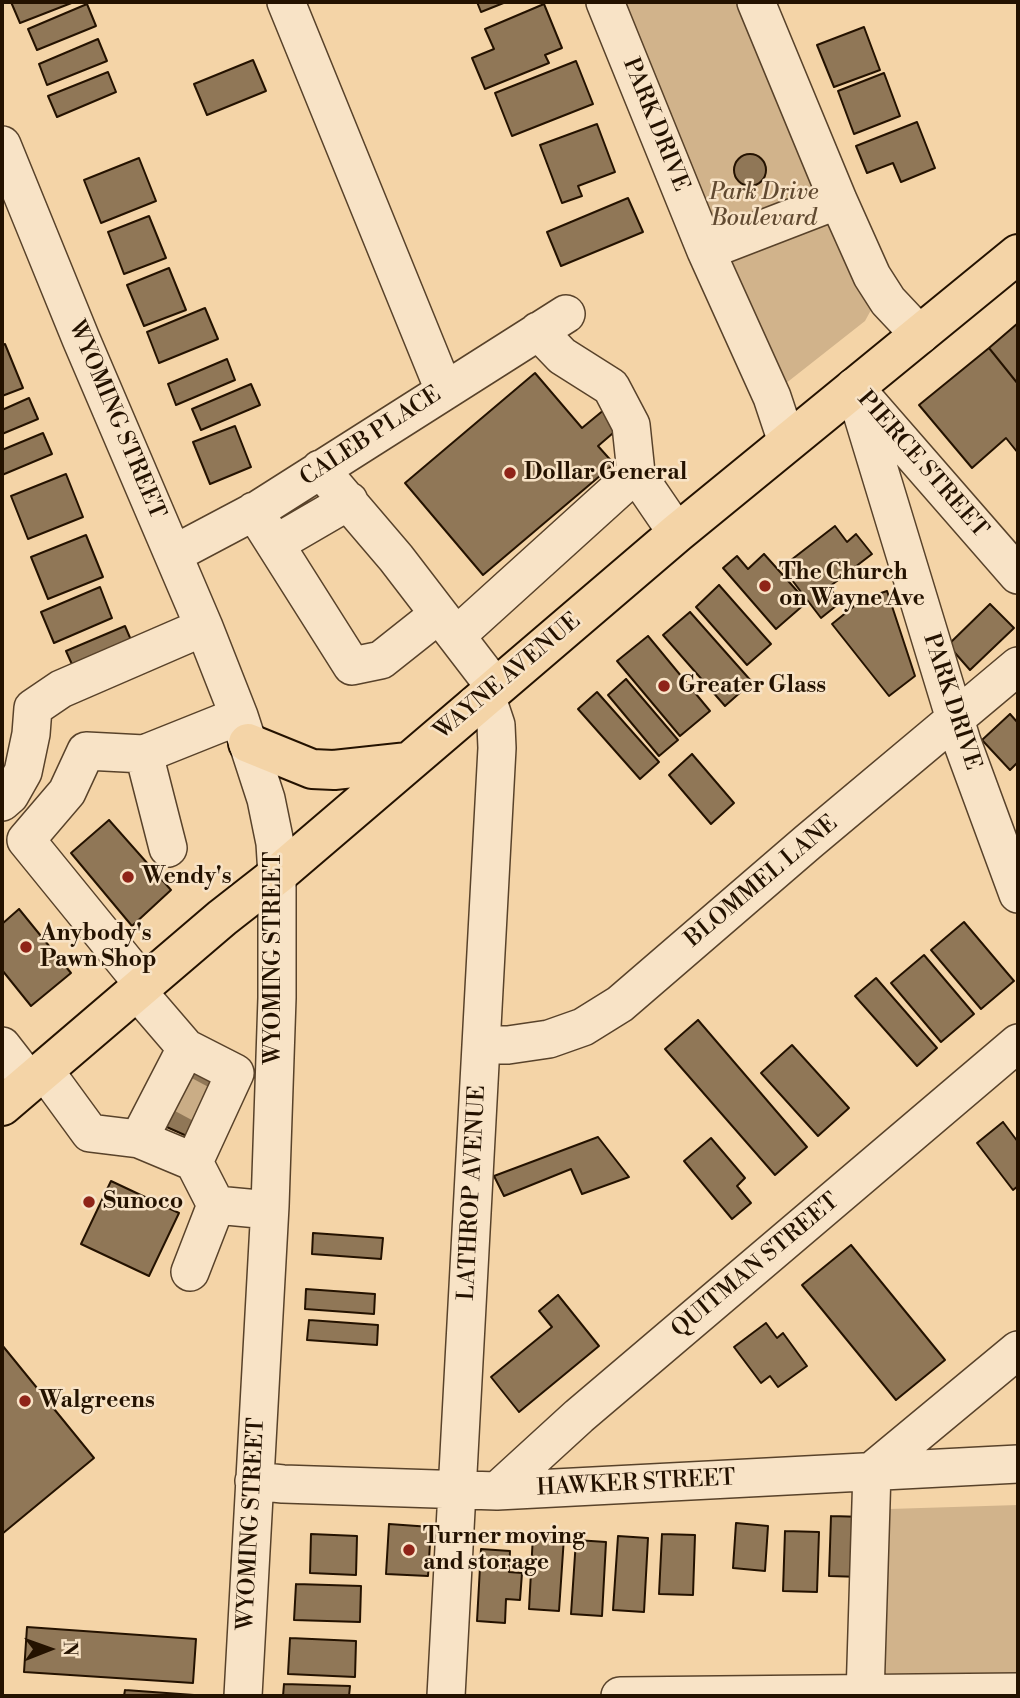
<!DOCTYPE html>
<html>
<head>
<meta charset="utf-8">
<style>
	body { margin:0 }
	#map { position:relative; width:1020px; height:1698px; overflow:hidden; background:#f4d4a7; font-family:"Libre Bodoni",serif }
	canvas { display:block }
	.frame { position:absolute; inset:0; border:4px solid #241200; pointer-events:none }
	.north { position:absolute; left:14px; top:1614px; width:70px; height:70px; -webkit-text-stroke:5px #f8e3c6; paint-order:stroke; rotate:89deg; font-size:19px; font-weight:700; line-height:28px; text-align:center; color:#241200 }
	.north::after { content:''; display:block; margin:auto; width:24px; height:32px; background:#241200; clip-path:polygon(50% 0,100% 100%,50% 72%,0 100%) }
</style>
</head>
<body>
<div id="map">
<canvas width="1020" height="1698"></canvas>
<div class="frame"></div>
<div class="north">N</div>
</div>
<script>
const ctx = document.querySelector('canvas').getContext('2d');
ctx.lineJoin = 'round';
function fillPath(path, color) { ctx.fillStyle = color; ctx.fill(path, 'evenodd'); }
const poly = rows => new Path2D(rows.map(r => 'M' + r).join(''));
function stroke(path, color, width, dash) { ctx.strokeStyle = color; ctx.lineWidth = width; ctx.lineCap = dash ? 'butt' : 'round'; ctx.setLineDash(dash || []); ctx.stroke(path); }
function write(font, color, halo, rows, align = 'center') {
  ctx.font = font + ' "Libre Bodoni",serif'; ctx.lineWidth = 5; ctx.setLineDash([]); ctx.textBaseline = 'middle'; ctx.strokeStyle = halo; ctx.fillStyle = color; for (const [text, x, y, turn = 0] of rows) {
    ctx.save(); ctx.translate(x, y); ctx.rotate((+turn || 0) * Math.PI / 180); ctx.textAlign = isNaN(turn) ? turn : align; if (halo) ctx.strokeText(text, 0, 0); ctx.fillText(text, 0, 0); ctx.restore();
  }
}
fillPath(poly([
	[605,2,756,2,859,287,871,310,865,321,785,384],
	[1018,1505,1018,1675,885,1673,889,1509]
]), '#d1b38b');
const building = poly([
	[11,2,74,2,20,23,11,2],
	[477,2,506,2,481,12,477,2],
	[87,4,96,26,37,50,28,29,87,4],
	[544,4,562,48,545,55,549,63,485,89,472,58,494,49,485,29,544,4],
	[864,27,880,70,834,87,817,45,864,27],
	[98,39,107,61,47,85,39,64,98,39],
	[253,60,266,91,207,115,194,84,253,60],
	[576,61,593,104,512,136,495,93,576,61],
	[108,72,116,92,57,117,48,96,108,72],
	[884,73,900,116,854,134,838,91,884,73],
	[917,122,935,168,901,182,893,163,867,173,856,146,917,122],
	[597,124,615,172,578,186,582,196,562,203,540,145,597,124],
	'734 170a16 16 0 1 1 32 0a16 16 0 1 1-32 0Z',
	[139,158,156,201,101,223,84,180,139,158],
	[628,198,643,232,561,266,547,232,628,198],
	[149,216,166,258,124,274,108,232,149,216],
	[169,268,186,310,144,326,127,285,169,268],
	[205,308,218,339,159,363,147,332,205,308],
	[1018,323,1018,384,989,348,1018,323],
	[5,344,23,388,2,396,2,345,5,344],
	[989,348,1018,384,1018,453,1006,438,972,468,919,405,989,348],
	[227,359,235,380,176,405,168,384,227,359],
	[535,373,582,428,605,409,620,427,598,446,614,464,483,575,405,483,535,373],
	[251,384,260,405,201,430,192,409,251,384],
	[29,398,38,419,2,434,2,410,29,398],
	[235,426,251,467,210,484,193,442,235,426],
	[43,433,52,454,2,475,2,450,43,433],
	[66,474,83,517,28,539,11,496,66,474],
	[835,526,847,542,856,534,872,554,829,587,841,602,821,618,782,567,835,526],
	[86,535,103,577,48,599,31,557,86,535],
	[764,554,807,602,776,629,723,568,737,556,748,569,764,554],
	[719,585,771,644,747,665,696,607,719,585],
	[100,587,112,618,54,643,41,612,100,587],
	[887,591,915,676,889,696,832,624,863,599,887,591],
	[990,604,1014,628,970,670,948,645,990,604],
	[690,612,752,682,725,706,663,635,690,612],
	[125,626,134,647,75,671,66,651,125,626],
	[648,636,710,711,680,736,617,661,648,636],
	[626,679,678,740,659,756,608,695,626,679],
	[597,692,659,762,640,779,578,709,597,692],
	[1010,714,1018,723,1018,762,1010,770,982,740,1010,714],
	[692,754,734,803,711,824,669,775,692,754],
	[109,820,171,890,132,926,71,853,109,820],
	[19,909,71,973,31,1006,2,970,2,924,19,909],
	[964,922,1014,981,981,1009,931,950,964,922],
	[924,955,974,1014,941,1042,891,983,924,955],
	[876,978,937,1048,917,1066,855,996,876,978],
	[698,1020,807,1147,775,1175,665,1049,698,1020],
	[792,1045,849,1108,818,1136,761,1073,792,1045],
	[187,1063,225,1080,198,1141,160,1124,187,1063],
	[1003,1122,1018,1142,1018,1186,1013,1190,977,1143,1003,1122],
	[598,1137,629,1177,582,1194,571,1169,504,1196,494,1176,598,1137],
	[711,1138,745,1178,737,1186,751,1203,732,1219,684,1161,711,1138],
	[111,1181,179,1213,149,1276,81,1244,111,1181],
	[313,1233,383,1238,381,1259,312,1254,313,1233],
	[851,1245,945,1360,896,1400,802,1285,851,1245],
	[306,1289,375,1294,374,1314,305,1309,306,1289],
	[558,1295,599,1346,519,1412,491,1377,552,1327,539,1311,558,1295],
	[309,1320,378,1325,377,1345,307,1340,309,1320],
	[766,1323,777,1338,783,1333,807,1366,778,1387,770,1376,761,1383,734,1347,766,1323],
	[2,1345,94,1458,2,1534,2,1345],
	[831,1516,865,1517,862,1577,829,1576,831,1516],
	[736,1523,768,1526,765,1571,733,1568,736,1523],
	[389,1524,431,1527,428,1576,386,1574,389,1524],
	[785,1531,819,1532,817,1592,783,1591,785,1531],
	[311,1534,357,1536,356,1575,310,1573,311,1534],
	[662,1534,695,1535,693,1595,659,1594,662,1534],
	[533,1535,564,1537,559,1611,529,1609,533,1535],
	[618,1536,648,1538,644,1612,613,1610,618,1536],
	[576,1540,606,1542,602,1616,571,1614,576,1540],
	[481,1549,510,1551,509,1572,522,1573,520,1600,506,1599,505,1623,477,1621,481,1549],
	[296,1584,361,1586,360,1622,294,1620,296,1584],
	[27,1627,196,1639,193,1683,24,1672,27,1627],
	[290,1638,356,1641,355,1677,288,1674,290,1638],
	[284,1684,350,1686,349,1696,283,1696,284,1684],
	[125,1690,194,1695,194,1696,124,1696,125,1690]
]);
fillPath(building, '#907757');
stroke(building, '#241200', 2);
stroke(poly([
	[175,1090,212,1110]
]), '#caad86', 37, [37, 18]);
const minor = poly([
	[286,2,444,390],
	[605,2,706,251,772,397,787,442],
	[756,2,838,200,872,276,888,301,920,335],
	[2,145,81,339,204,627,239,716,266,799,275,843,277,875,277,998,270,1206,243,1696],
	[706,251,838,200],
	[538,331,562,356,611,387,631,425,636,473],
	[854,387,962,742,1018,894],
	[861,395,1018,575],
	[320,469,396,558,495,687],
	[254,511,352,666,381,660,439,614],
	[275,544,349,501],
	[174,554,259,509,566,314],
	[456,636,636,473,677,533],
	[144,754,168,848],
	[2,802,10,795,23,772,31,734,33,708,61,689,204,627],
	[144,985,26,840,67,792,86,751,144,754,239,716],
	[137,991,186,1048,235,1073,194,1162],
	[481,1045,508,1045,549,1039,583,1027,620,1004,808,842,1018,666],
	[2,1046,30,1082],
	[44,1070,90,1133,139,1139,194,1162,216,1205,269,1210],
	[139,1139,186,1048],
	[190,1272,216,1205],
	[254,1481,283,1484,497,1491,1018,1464],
	[497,1491,579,1416,1018,1043],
	[446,1696,497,748,496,725,490,707,475,705],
	[620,1696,1018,1692],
	[865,1696,872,1471,1018,1350]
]);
const major = poly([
	[248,743,312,769,334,770,408,762],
	[2,1106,222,918,277,875,677,533,1018,254]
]);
stroke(minor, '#58422a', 40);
stroke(major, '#241200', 42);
stroke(minor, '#f8e3c6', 37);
stroke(major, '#f4d4a7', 38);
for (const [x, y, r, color] of [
	[510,473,7,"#8f2418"],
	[765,586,7,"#8f2418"],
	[664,686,7,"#8f2418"],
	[128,877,7,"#8f2418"],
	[26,947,7,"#8f2418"],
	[89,1202,7,"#8f2418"],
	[25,1401,7,"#8f2418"],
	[409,1550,7,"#8f2418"]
]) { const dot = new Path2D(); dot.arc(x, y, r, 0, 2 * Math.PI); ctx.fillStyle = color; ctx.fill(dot); stroke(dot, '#f8e3c6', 2.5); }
write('23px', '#241200', '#f8e3c6', [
	["PARK DRIVE",655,125,68],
	["WYOMING STREET",116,420,67],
	["CALEB PLACE",371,437,-33],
	["PIERCE STREET",922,465,49],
	["WAYNE AVENUE",508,677,-40],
	["PARK DRIVE",951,702,72],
	["BLOMMEL LANE",762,882,-40],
	["WYOMING STREET",274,958,-90],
	["LATHROP AVENUE",473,1193,-87],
	["QUITMAN STREET",756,1266,-40],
	["HAWKER STREET",636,1484,-3],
	["WYOMING STREET",252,1524,-87]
]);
write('italic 23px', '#614a31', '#f8e3c6', [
	["Park Drive",764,193],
	["Boulevard",764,219]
]);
write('bold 23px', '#241200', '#f8e3c6', [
	["Dollar General",524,473],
	["The Church",779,573],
	["on Wayne Ave",779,599],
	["Greater Glass",678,686],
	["Wendy's",142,877],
	["Anybody's",40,934],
	["Pawn Shop",40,960],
	["Sunoco",103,1202],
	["Walgreens",39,1401],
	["Turner moving",423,1537],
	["and storage",423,1563]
], 'left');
</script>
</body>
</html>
